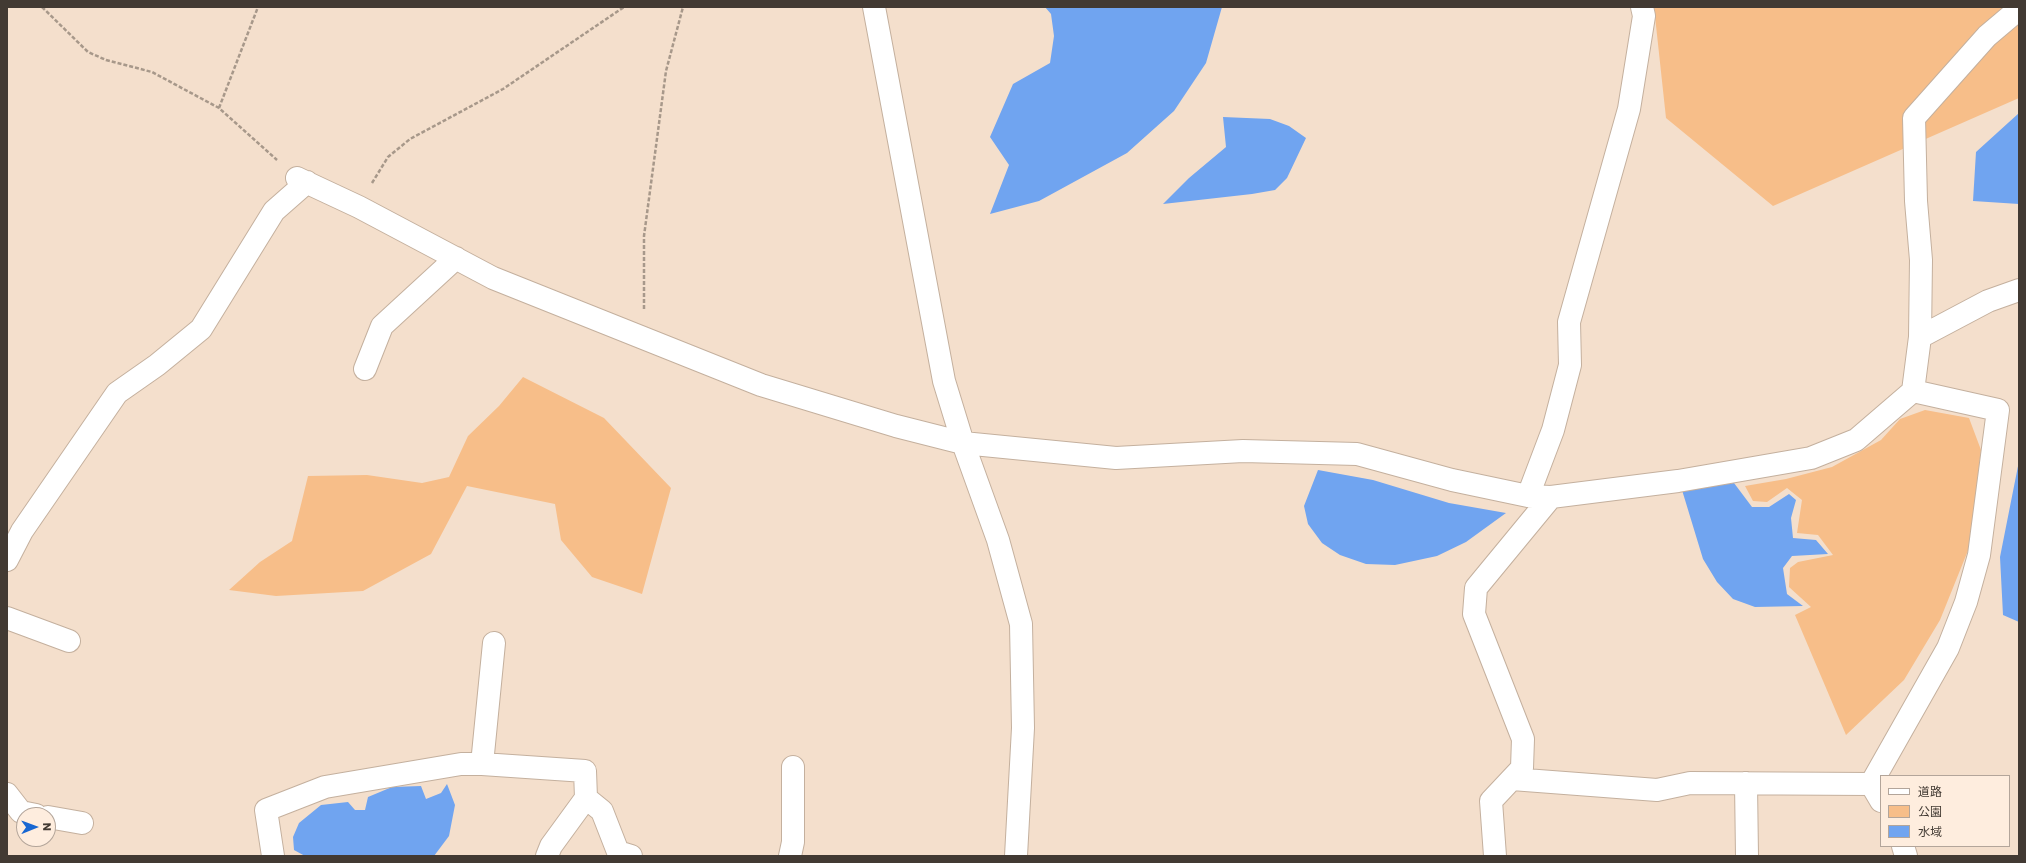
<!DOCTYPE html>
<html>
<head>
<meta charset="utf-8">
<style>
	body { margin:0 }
	#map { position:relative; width:2026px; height:863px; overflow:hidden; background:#f4dfcc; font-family:Poppins,"Noto Sans JP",sans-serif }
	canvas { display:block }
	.frame { position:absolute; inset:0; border:8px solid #423a33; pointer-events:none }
	.legend { position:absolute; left:1880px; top:775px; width:130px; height:72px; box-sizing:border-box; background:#feedde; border:1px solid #b3a59a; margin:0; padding:5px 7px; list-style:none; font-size:12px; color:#423a33 }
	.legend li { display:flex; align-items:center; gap:8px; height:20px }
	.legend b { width:20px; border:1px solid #b3a59a }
	.north { position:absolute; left:16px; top:807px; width:40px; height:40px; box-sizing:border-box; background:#feedde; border:1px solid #b3a59a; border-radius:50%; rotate:89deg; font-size:11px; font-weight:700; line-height:16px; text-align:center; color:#423a33 }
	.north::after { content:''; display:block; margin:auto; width:14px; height:18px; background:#1867d2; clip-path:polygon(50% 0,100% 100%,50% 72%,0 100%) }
</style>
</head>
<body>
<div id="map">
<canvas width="2026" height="863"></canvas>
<div class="frame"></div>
<ul class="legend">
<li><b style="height:5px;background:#fff"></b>道路</li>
<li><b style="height:11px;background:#f7be89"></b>公園</li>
<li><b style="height:11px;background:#70a4f0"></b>水域</li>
</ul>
<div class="north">N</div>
</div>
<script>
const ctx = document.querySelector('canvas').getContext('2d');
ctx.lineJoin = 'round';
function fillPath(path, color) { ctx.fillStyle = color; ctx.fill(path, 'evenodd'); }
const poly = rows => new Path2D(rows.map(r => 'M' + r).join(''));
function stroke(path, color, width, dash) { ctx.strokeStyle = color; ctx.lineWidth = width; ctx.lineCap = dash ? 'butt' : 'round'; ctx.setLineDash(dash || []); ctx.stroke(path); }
fillPath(poly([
	[1654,7,2019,7,2019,98,1773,206,1666,118],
	[523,377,604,418,671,488,642,594,592,577,561,540,555,504,467,486,431,554,363,591,276,596,229,590,260,562,292,541,308,476,367,475,422,483,449,477,468,436,499,406],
	[1925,410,1969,418,1981,450,1969,548,1940,620,1904,680,1846,735,1795,615,1811,607,1789,587,1790,568,1798,562,1833,555,1818,535,1797,533,1802,500,1787,488,1767,502,1753,501,1745,486,1786,479,1832,467,1881,440,1900,419]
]), '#f7be89');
fillPath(poly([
	[1045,7,1222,7,1206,63,1174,111,1127,153,1039,201,990,214,1009,165,990,137,1013,84,1050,63,1054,36,1051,14],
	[2019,113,2019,204,1973,201,1976,152],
	[1223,117,1270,119,1289,126,1306,138,1287,178,1275,190,1252,194,1163,204,1189,178,1226,147],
	[2019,461,2019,622,2003,615,2000,557],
	[1318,470,1373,480,1449,503,1506,513,1466,542,1437,556,1395,565,1366,564,1340,555,1322,543,1308,524,1304,506],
	[1734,483,1752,507,1769,507,1789,494,1796,500,1791,518,1793,538,1816,540,1828,554,1792,556,1783,568,1787,594,1803,606,1755,607,1733,599,1717,582,1703,559,1682,490],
	[447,784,455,805,449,836,434,856,305,856,294,850,293,837,299,823,321,805,348,802,355,810,365,810,368,797,392,787,421,786,426,799,441,793]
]), '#70a4f0');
const street = poly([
	[874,7,944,381,963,443,998,540,1021,624,1023,728,1016,856],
	[297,178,359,207,493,278,761,385,896,426,963,443,1116,458,1243,451,1357,454,1452,480,1528,496,1551,497,1678,481,1811,458,1856,440,1913,391,1920,337,1921,260,1916,201,1914,118,1987,36,2019,9],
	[1920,337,1988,301,2019,290],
	[365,369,382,326,456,258],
	[1528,496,1553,430,1570,365,1569,322,1629,109,1644,16,1642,7],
	[7,560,22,531,117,393,157,365,201,329,274,211,307,182],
	[7,618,69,641],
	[482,764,585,771,586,798,551,846,547,856],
	[1512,779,1657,790,1690,783,1871,784,1948,648,1966,602,1979,555,1998,410,1913,391],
	[1746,783,1747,856],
	[1871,784,1881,801],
	[7,794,21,812,36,815],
	[586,798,602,811,618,852,631,856],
	[48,817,82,823],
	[1903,846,1906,856],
	[273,856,266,810,325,787,461,764,482,764,494,643],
	[790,856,793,842,793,767],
	[1495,856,1491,801,1522,768,1523,739,1474,614,1476,588,1551,497]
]);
stroke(street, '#c4b09e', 24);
stroke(poly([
	[42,7,88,52,106,60,152,72,219,108,277,160],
	[219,108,258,7],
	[372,183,388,157,410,139,503,89,624,7],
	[644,309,644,236,666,71,683,7]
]), '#a7988a', 2.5, [4, 2]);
stroke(street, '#fff', 22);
</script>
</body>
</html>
